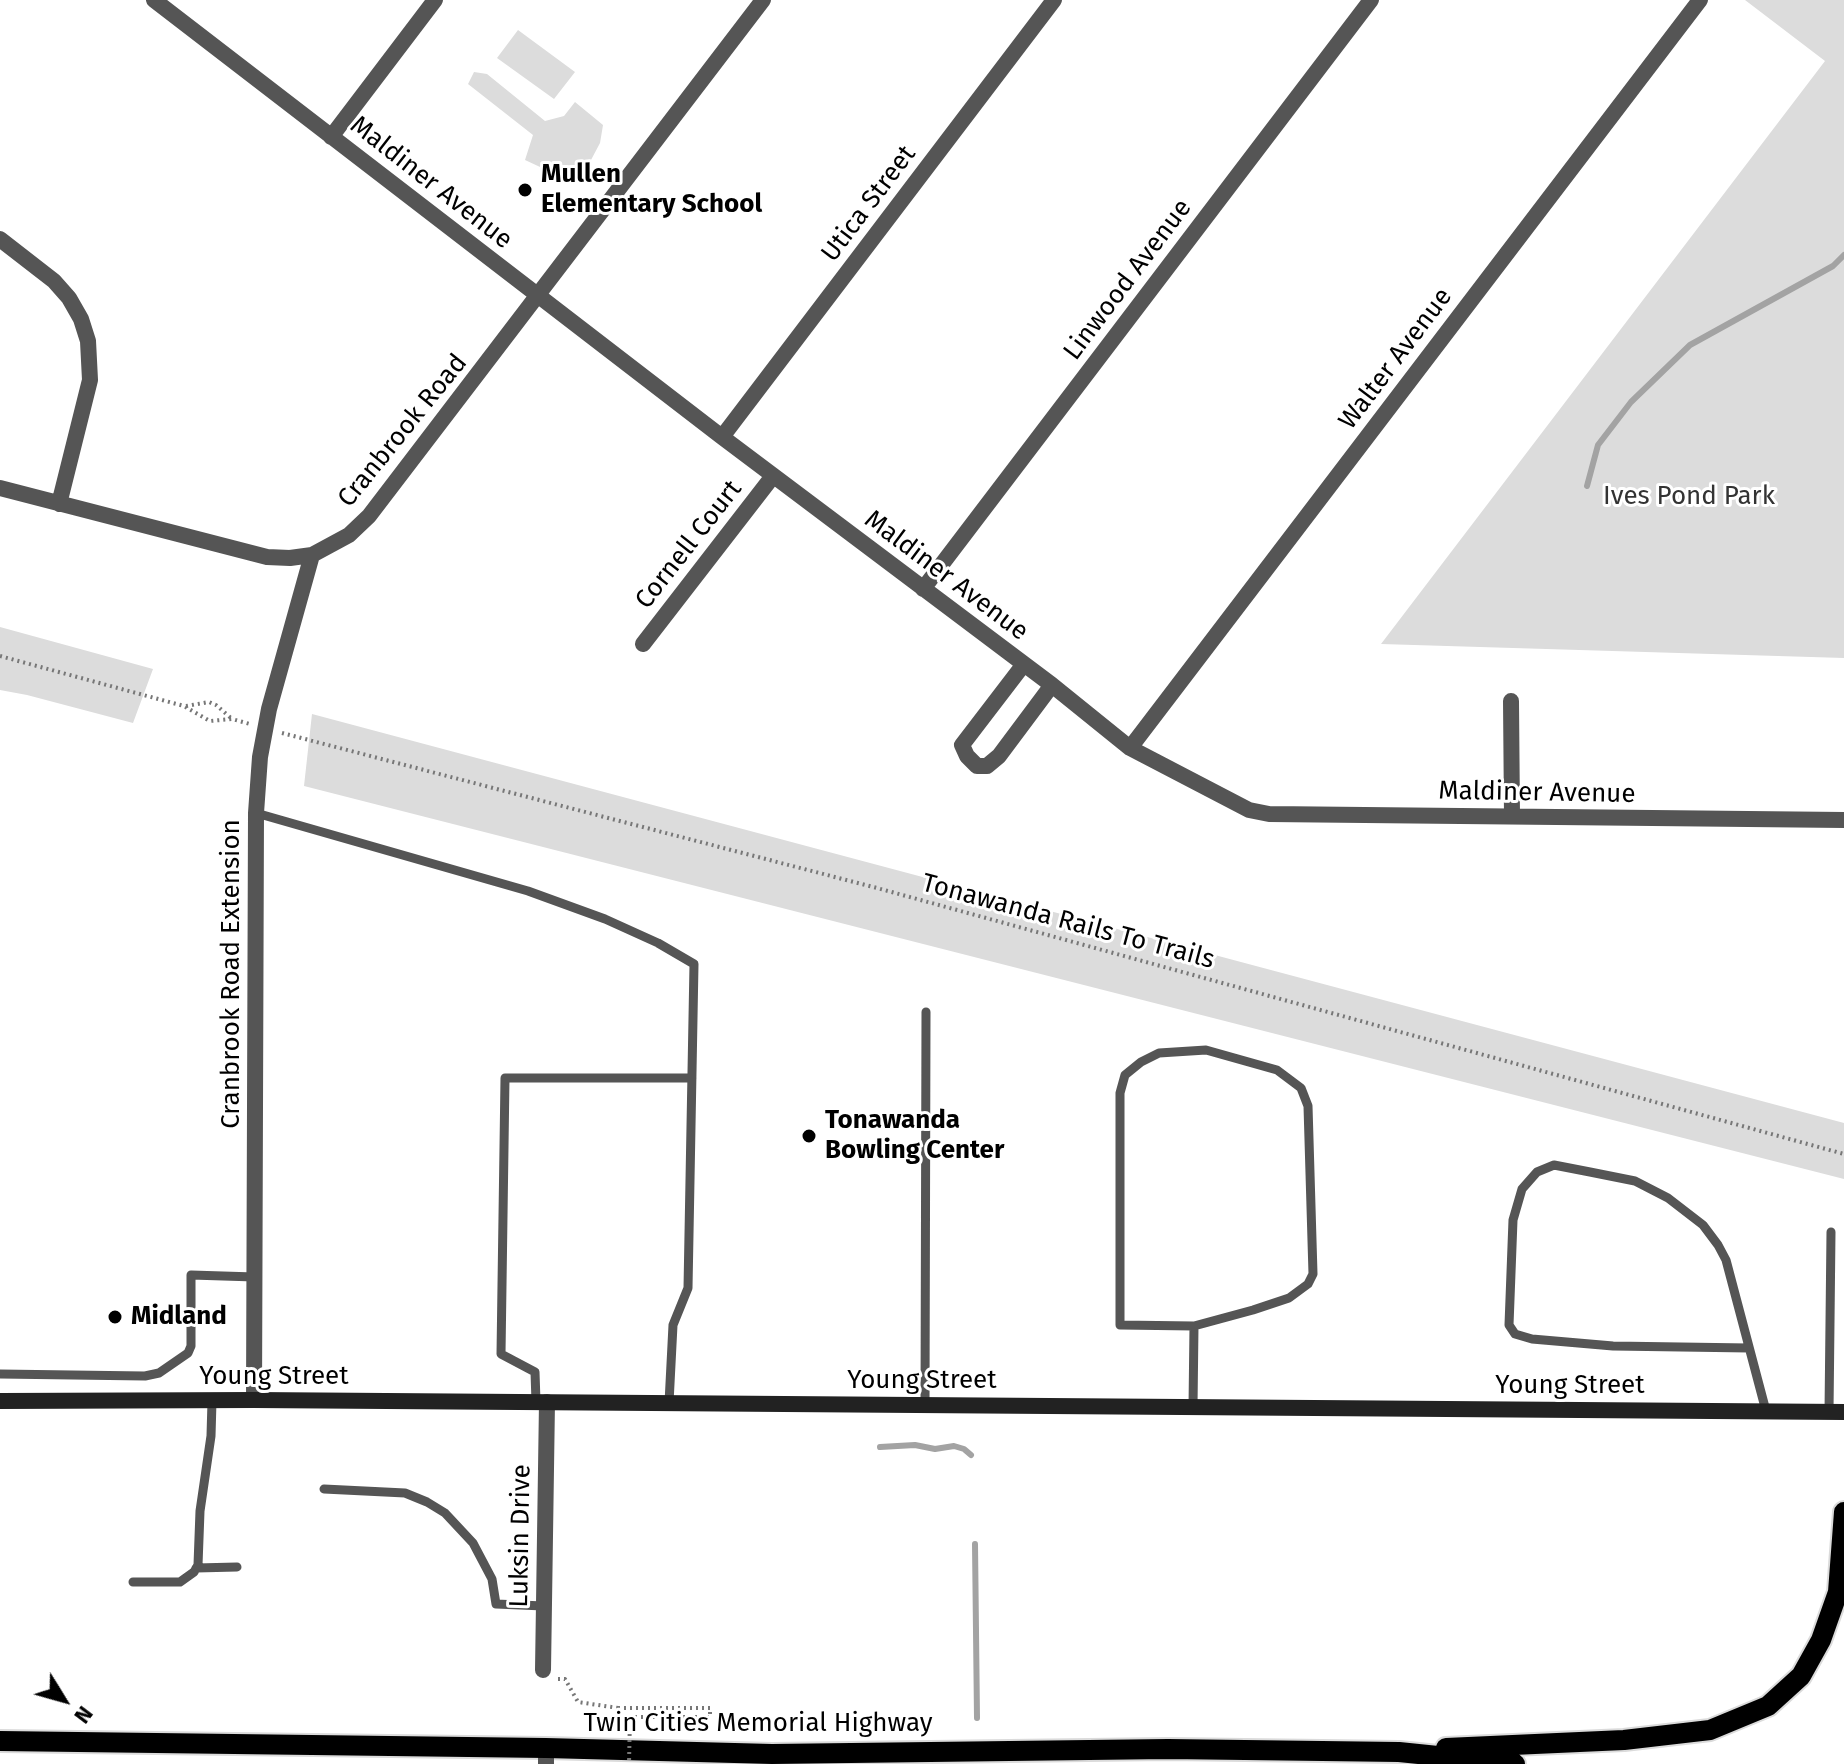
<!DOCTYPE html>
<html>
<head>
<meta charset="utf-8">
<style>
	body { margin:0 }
	#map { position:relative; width:1844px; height:1764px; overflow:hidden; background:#fff; font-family:"Fira Sans",sans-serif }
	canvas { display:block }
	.north { position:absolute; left:24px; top:1660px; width:80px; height:80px; -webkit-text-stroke:6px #fff; paint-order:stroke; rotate:127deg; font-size:22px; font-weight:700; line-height:32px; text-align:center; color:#000 }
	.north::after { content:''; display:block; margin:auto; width:28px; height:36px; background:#000; clip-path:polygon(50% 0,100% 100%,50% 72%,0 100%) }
</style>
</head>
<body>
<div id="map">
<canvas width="1844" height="1764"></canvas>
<div class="north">N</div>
</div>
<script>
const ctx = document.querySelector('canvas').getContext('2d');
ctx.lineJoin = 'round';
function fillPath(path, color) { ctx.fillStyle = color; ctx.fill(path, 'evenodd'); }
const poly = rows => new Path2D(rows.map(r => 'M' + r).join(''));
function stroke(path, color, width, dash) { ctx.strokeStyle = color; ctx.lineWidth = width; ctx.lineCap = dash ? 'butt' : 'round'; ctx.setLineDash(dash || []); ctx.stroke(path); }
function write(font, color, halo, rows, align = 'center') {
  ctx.font = font + ' "Fira Sans",sans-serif'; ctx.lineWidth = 6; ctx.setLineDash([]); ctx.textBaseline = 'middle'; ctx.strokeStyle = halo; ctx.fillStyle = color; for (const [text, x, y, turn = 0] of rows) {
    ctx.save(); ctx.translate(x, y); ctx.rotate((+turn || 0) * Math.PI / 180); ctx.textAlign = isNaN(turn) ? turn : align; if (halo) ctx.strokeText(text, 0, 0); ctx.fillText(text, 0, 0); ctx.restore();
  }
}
fillPath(poly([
	[1745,0,1844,0,1844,658,1381,644,1825,61],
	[518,30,575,72,554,99,497,58],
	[474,72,487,74,545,121,564,116,575,102,603,125,600,143,591,160,553,173,525,160,533,135,468,84],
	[0,627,153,669,133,723,27,695,0,690],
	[312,714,1844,1123,1844,1179,304,786]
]), '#dcdcdc');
stroke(poly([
	[1587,486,1598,445,1631,402,1690,345,1833,266,1844,255],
	[880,1447,915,1445,935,1449,954,1446,964,1449,971,1455],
	[975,1544,977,1718]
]), '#a3a3a3', 6);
const primary = poly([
	[0,1741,546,1748,772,1754,1168,1749,1399,1752,1515,1764],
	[1446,1748,1624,1740,1710,1730,1768,1706,1801,1676,1821,1640,1838,1592,1844,1512]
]);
stroke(primary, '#dbdbdb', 24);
stroke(poly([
	[0,656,184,706,210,721,232,719,250,724],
	[186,706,209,702,216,705,231,718],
	[282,733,877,888,1844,1154],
	[558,1679,565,1679,578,1702,618,1708]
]), '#777', 4, [2, 4]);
stroke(poly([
	[256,813,528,891,605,919,658,943,694,964,688,1288,673,1325,669,1403],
	[1749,1348,1613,1346,1532,1339,1515,1334,1509,1325,1513,1220,1522,1189,1537,1172,1554,1165,1590,1172,1635,1181,1668,1198,1703,1225,1718,1245,1726,1260,1766,1411],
	[0,1374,145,1376,159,1373,188,1353,191,1346,191,1275,255,1277],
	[536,1402,535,1372,501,1354,505,1078,692,1078],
	[925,1405,926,1012],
	[1193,1407,1194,1326,1120,1325,1120,1093,1125,1075,1141,1062,1159,1053,1206,1050,1277,1070,1301,1088,1308,1106,1313,1274,1308,1284,1289,1298,1253,1310,1194,1326],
	[1829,1412,1831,1232],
	[324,1489,405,1493,427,1502,445,1513,473,1543,492,1579,496,1604,544,1606],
	[196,1568,237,1567],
	[133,1582,180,1582,194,1572,198,1565,200,1511,211,1436,212,1401]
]), '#555', 9);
stroke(poly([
	[154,0,722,437,1052,685,1130,748,1249,810,1269,814,1844,820],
	[331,137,435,0],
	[0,239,54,281,69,298,81,319,88,341,90,380,59,504],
	[722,437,1054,0],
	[0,488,267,557,290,558,312,555,349,535,369,516,763,0],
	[923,589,1371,0],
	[643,644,773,476],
	[1024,664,962,745,967,756,977,766,987,766,999,756,1052,685],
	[1511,701,1512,816],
	[1130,748,1700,0],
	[254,1400,256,813,260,757,269,709,312,555],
	[543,1670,547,1402],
	[546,1764,546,1748]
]), '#555', 16);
stroke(poly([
	[0,1401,254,1400,1844,1412]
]), '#222', 16);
stroke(primary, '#000', 20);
stroke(poly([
	[618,1708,710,1708,710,1717,630,1717,629,1764]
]), '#777', 4, [2, 4]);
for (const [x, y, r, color] of [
	[525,190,8,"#000"],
	[809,1136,8,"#000"],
	[115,1317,8,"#000"]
]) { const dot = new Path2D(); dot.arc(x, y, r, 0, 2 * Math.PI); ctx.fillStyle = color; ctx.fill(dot); stroke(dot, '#fff', 3); }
write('bold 26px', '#000', '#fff', [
	["Mullen",541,175],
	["Elementary School",541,205],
	["Tonawanda",825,1121],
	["Bowling Center",825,1151],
	["Midland",131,1317]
], 'left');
write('26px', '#000', '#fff', [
	["Maldiner Avenue",431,183,38],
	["Utica Street",869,204,-53],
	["Linwood Avenue",1128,280,-53],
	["Walter Avenue",1396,359,-53],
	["Cranbrook Road",403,431,-51],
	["Cornell Court",689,545,-52],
	["Maldiner Avenue",946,576,37],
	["Maldiner Avenue",1537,793,1],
	["Tonawanda Rails To Trails",1068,922,15],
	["Cranbrook Road Extension",232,974,-90],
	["Young Street",274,1377],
	["Young Street",922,1381],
	["Young Street",1570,1386],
	["Luksin Drive",521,1536,-89],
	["Twin Cities Memorial Highway",758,1724]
]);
write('26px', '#333', '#fff', [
	["Ives Pond Park",1689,497]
]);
</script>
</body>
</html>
